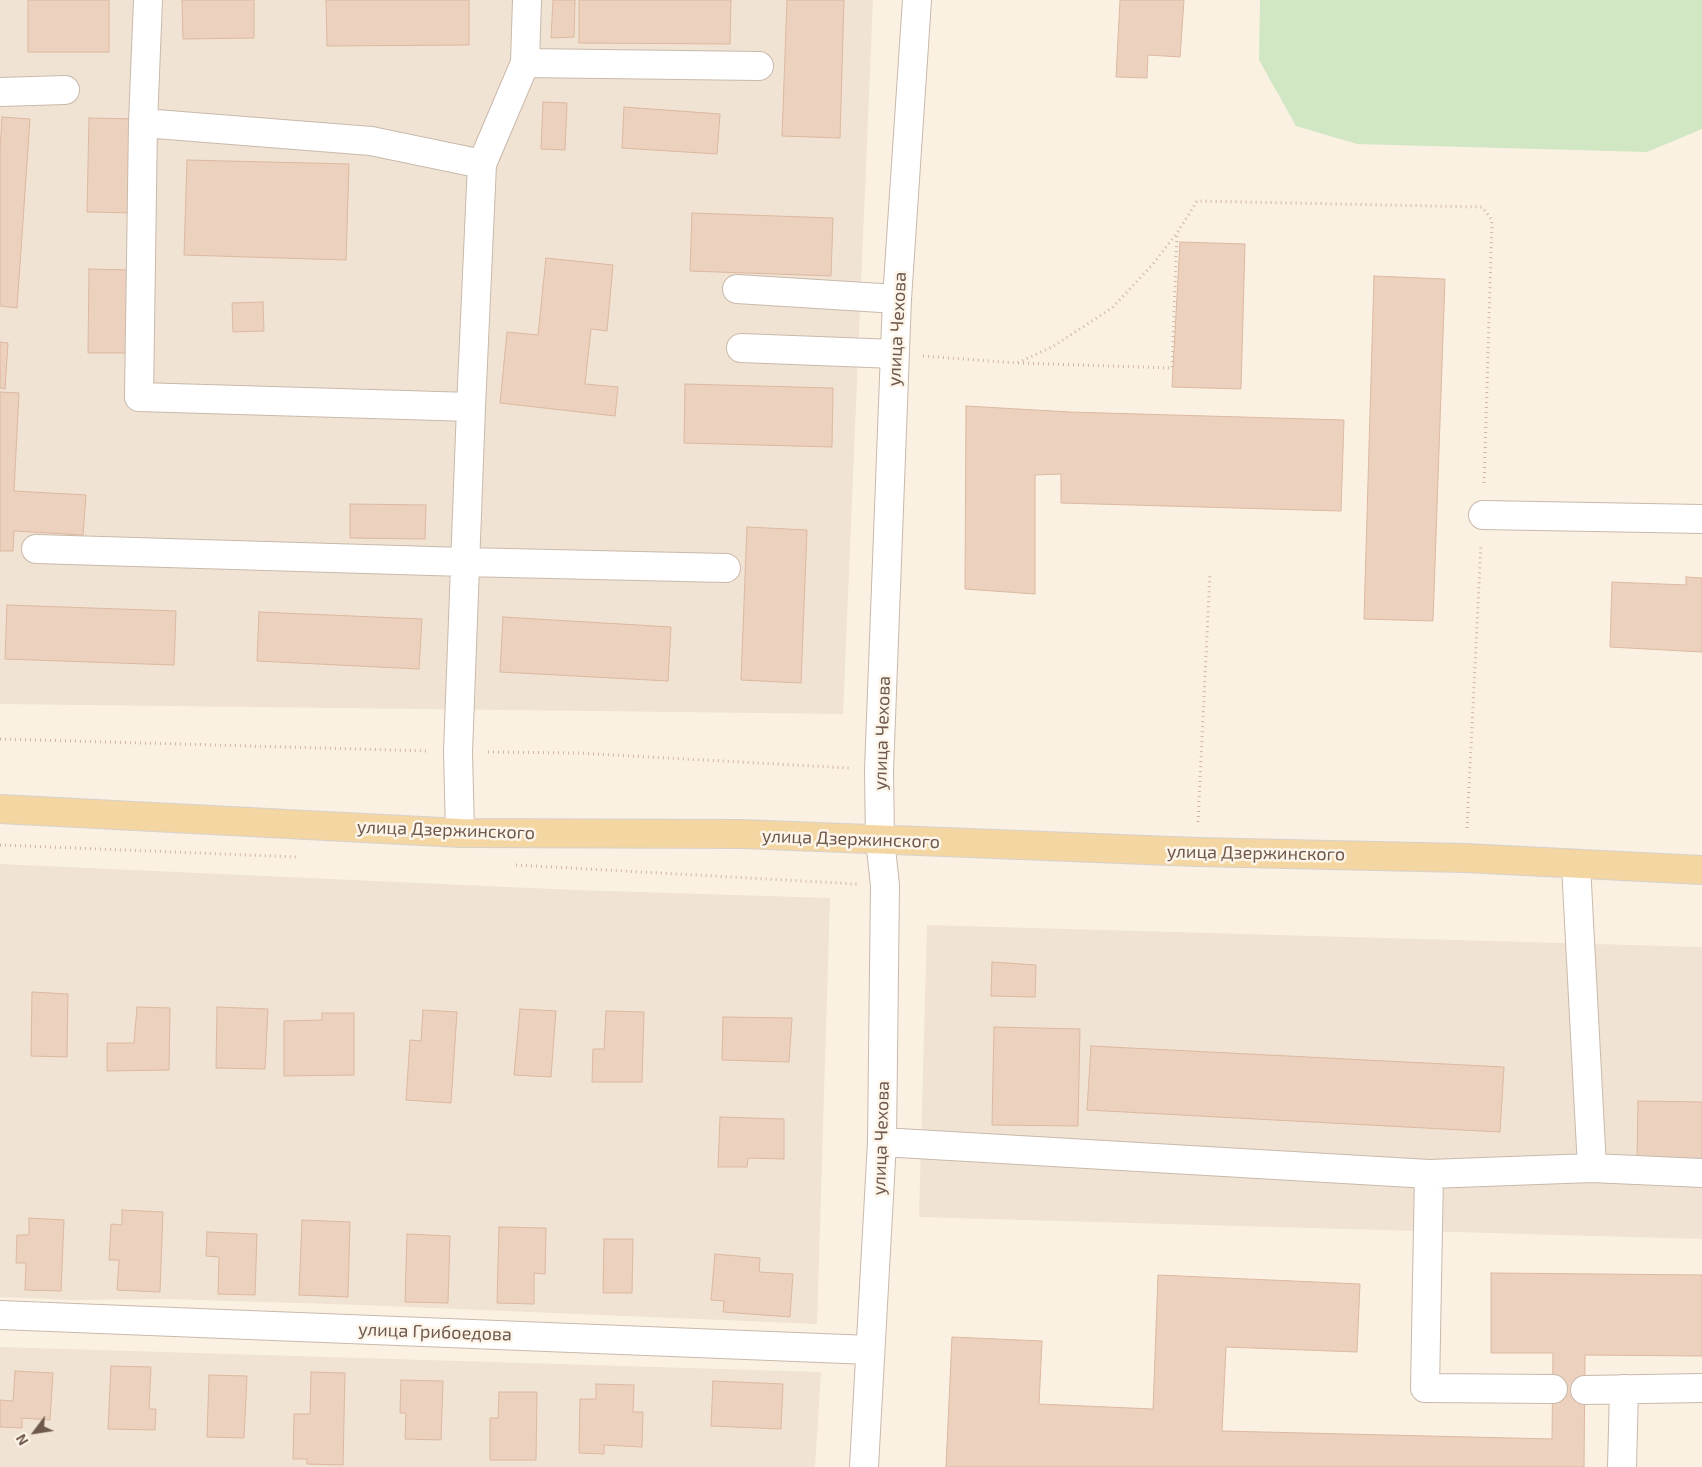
<!DOCTYPE html>
<html>
<head>
<meta charset="utf-8">
<style>
	body { margin:0 }
	#map { position:relative; width:1702px; height:1467px; overflow:hidden; background:#faf1e3; font-family:"Exo 2",sans-serif }
	canvas { display:block }
	.north { position:absolute; left:10px; top:1407px; width:50px; height:50px; -webkit-text-stroke:4px #fdf5e9; paint-order:stroke; rotate:239deg; font-size:14px; font-weight:700; line-height:20px; text-align:center; color:#6f594c }
	.north::after { content:''; display:block; margin:auto; width:18px; height:22px; background:#6f594c; clip-path:polygon(50% 0,100% 100%,50% 72%,0 100%) }
</style>
</head>
<body>
<div id="map">
<canvas width="1702" height="1467"></canvas>
<div class="north">N</div>
</div>
<script>
const ctx = document.querySelector('canvas').getContext('2d');
ctx.lineJoin = 'round';
function fillPath(path, color) { ctx.fillStyle = color; ctx.fill(path, 'evenodd'); }
const poly = rows => new Path2D(rows.map(r => 'M' + r).join(''));
function stroke(path, color, width, dash) { ctx.strokeStyle = color; ctx.lineWidth = width; ctx.lineCap = dash ? 'butt' : 'round'; ctx.setLineDash(dash || []); ctx.stroke(path); }
function write(font, color, halo, rows, align = 'center') {
  ctx.font = font + ' "Exo 2",sans-serif'; ctx.lineWidth = 5; ctx.setLineDash([]); ctx.textBaseline = 'middle'; ctx.strokeStyle = halo; ctx.fillStyle = color; for (const [text, x, y, turn = 0] of rows) {
    ctx.save(); ctx.translate(x, y); ctx.rotate((+turn || 0) * Math.PI / 180); ctx.textAlign = isNaN(turn) ? turn : align; if (halo) ctx.strokeText(text, 0, 0); ctx.fillText(text, 0, 0); ctx.restore();
  }
}
fillPath(poly([
	[0,0,873,0,843,714,0,704],
	[0,864,575,890,830,898,817,1324,361,1305,168,1299,73,1300,0,1297],
	[927,925,1702,947,1702,1239,919,1217],
	[0,1347,821,1372,815,1467,0,1467]
]), '#f1e3d3');
fillPath(poly([
	[1260,0,1702,0,1702,129,1647,152,1357,144,1296,126,1259,60]
]), '#d1e6c3');
const building = poly([
	[28,0,109,0,109,52,28,52,28,0],
	[182,0,254,0,254,38,183,39,182,0],
	[326,0,469,0,469,45,327,46,326,0],
	[553,0,575,0,574,37,551,38,553,0],
	[579,0,731,0,730,44,579,43,579,0],
	[787,0,844,0,840,138,782,136,787,0],
	[1120,0,1184,0,1180,57,1148,55,1147,78,1116,77,1120,0],
	[543,102,567,103,565,150,541,149,543,102],
	[624,107,720,114,717,154,622,148,624,107],
	[2,117,30,119,17,308,0,306,0,152,2,117],
	[89,118,138,119,136,213,87,212,89,118],
	[187,160,349,164,346,260,184,255,187,160],
	[692,213,833,218,831,276,690,271,692,213],
	[1180,242,1245,244,1241,389,1172,387,1180,242],
	[546,258,613,265,607,331,591,329,585,384,618,387,615,416,500,403,507,332,538,335,546,258],
	[89,269,129,270,129,353,88,353,89,269],
	[1374,276,1445,279,1433,621,1364,619,1374,276],
	[263,302,264,331,233,332,232,303,263,302],
	[0,342,8,343,5,389,0,388,0,342],
	[685,384,833,388,832,447,684,443,685,384],
	[0,392,19,393,14,491,86,495,83,535,14,531,13,551,0,551,0,392],
	[966,406,1070,412,1344,420,1341,511,1061,503,1061,474,1035,475,1035,594,965,589,966,406],
	[350,504,426,505,425,539,350,538,350,504],
	[747,527,807,530,801,683,741,680,747,527],
	[1686,577,1702,578,1702,652,1610,647,1612,582,1686,585,1686,577],
	[7,605,176,611,174,665,5,659,7,605],
	[259,612,422,619,419,669,257,661,259,612],
	[503,617,671,627,668,681,500,672,503,617],
	[992,962,1036,965,1035,997,991,996,992,962],
	[32,992,68,994,67,1057,31,1056,32,992],
	[137,1007,170,1008,169,1070,107,1071,107,1043,134,1043,137,1007],
	[217,1007,268,1009,265,1069,216,1068,217,1007],
	[520,1009,556,1011,551,1077,514,1075,520,1009],
	[423,1010,457,1012,451,1103,406,1100,410,1040,421,1041,423,1010],
	[606,1011,644,1012,642,1082,592,1082,593,1049,604,1049,606,1011],
	[322,1013,354,1013,354,1075,284,1076,284,1021,322,1020,322,1013],
	[723,1017,792,1018,789,1062,722,1060,723,1017],
	[994,1027,1080,1029,1078,1126,992,1125,994,1027],
	[1091,1046,1504,1067,1500,1132,1087,1110,1091,1046],
	[1638,1101,1702,1102,1702,1161,1637,1160,1638,1101],
	[720,1117,784,1119,784,1159,748,1158,747,1167,718,1167,720,1117],
	[122,1210,163,1212,160,1292,117,1290,119,1260,109,1260,111,1224,122,1225,122,1210],
	[29,1218,64,1220,61,1291,25,1290,26,1263,16,1263,17,1235,29,1235,29,1218],
	[302,1220,350,1222,348,1297,299,1295,302,1220],
	[499,1227,546,1228,545,1274,534,1273,534,1304,497,1303,499,1227],
	[207,1232,257,1234,255,1295,218,1294,219,1257,206,1256,207,1232],
	[407,1234,450,1236,448,1303,405,1302,407,1234],
	[604,1239,633,1239,632,1293,603,1293,604,1239],
	[715,1254,760,1258,759,1272,793,1274,790,1317,723,1312,724,1301,711,1300,715,1254],
	[1491,1273,1702,1275,1702,1356,1585,1355,1584,1467,946,1467,952,1337,1042,1341,1039,1404,1153,1409,1158,1275,1360,1284,1357,1352,1226,1347,1222,1431,1552,1439,1553,1353,1491,1353,1491,1273],
	[111,1366,151,1367,149,1409,156,1409,155,1430,108,1429,111,1366],
	[15,1371,53,1373,50,1420,22,1418,22,1428,0,1427,0,1400,13,1401,15,1371],
	[311,1372,345,1373,343,1465,307,1464,307,1459,293,1459,294,1414,310,1414,311,1372],
	[209,1375,247,1376,244,1438,207,1437,209,1375],
	[401,1380,443,1381,441,1440,405,1439,406,1413,400,1413,401,1380],
	[713,1381,783,1384,781,1429,711,1426,713,1381],
	[596,1384,634,1385,633,1412,643,1412,642,1447,604,1445,604,1454,579,1453,580,1399,596,1399,596,1384],
	[499,1392,537,1392,536,1460,490,1460,490,1418,498,1418,499,1392]
]);
fillPath(building, '#ecd1be');
stroke(building, '#ddb8a0', 1);
const minor = poly([
	[148,0,143,123,139,397,471,407,458,752,460,833],
	[525,63,759,66],
	[0,92,65,90],
	[143,123,371,141,482,164],
	[737,289,897,299],
	[741,348,895,354],
	[471,407,482,164,525,63,527,0],
	[1483,515,1702,519],
	[36,549,464,562,726,568],
	[882,1142,1429,1174,1592,1168,1576,865],
	[1592,1168,1702,1173],
	[1429,1174,1425,1388,1553,1389],
	[0,1315,870,1350],
	[1585,1390,1702,1388],
	[864,1467,882,1142,885,885,880,840,879,770,897,299,917,0],
	[1622,1467,1624,1389]
]);
const major = poly([
	[0,809,460,833,742,834,1197,852,1465,858,1702,870]
]);
stroke(minor, '#c9b9ab', 30);
stroke(major, '#d7d1cd', 30);
stroke(poly([
	[923,356,1017,363,1052,347,1112,308,1153,264,1177,233,1197,201,1482,207,1492,220,1484,486],
	[1018,363,1172,368,1177,234],
	[0,739,429,751],
	[488,752,577,753,849,768],
	[1198,822,1210,573],
	[1467,828,1481,544],
	[0,845,297,857],
	[516,865,857,884]
]), '#d1b5a1', 3, [1, 4]);
stroke(minor, '#fff', 28);
stroke(major, '#f3d6a1', 28);
write('18px', '#6f594c', '#fdf5e9', [
	["улица Чехова",897,329,-87],
	["улица Чехова",882,733,-88],
	["улица Дзержинского",446,830,2],
	["улица Дзержинского",851,839,2],
	["улица Дзержинского",1256,853,1],
	["улица Чехова",881,1138,-88],
	["улица Грибоедова",435,1332,2]
]);
</script>
</body>
</html>
